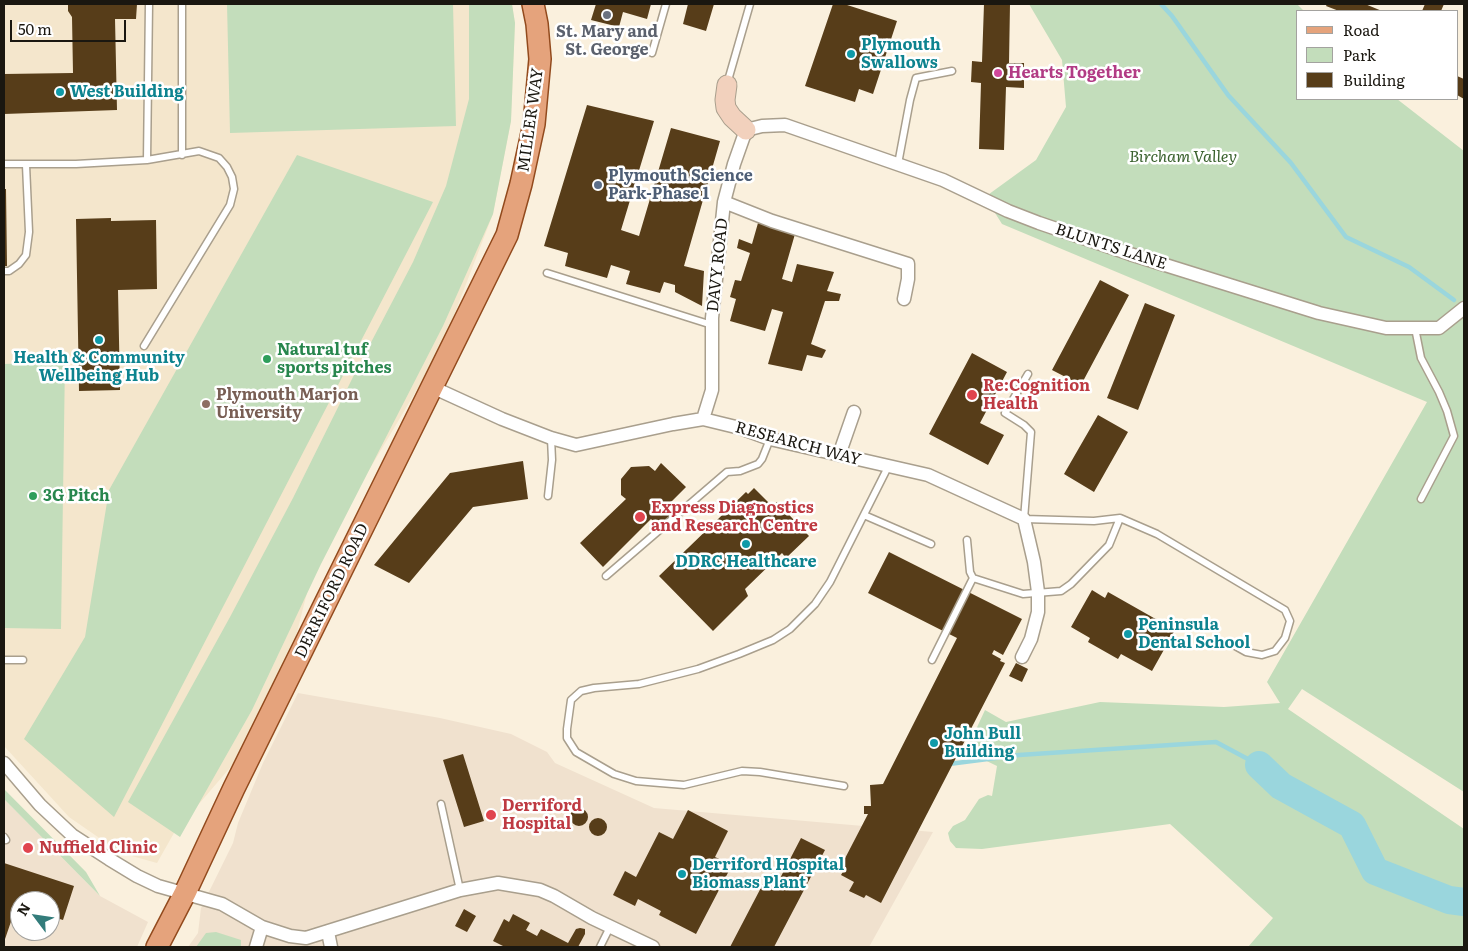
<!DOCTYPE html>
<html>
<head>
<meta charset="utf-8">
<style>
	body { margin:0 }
	#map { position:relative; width:1468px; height:951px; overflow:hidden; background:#faf0dd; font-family:Literata,serif }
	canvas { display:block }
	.frame { position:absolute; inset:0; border:5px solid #1a1710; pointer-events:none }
	.legend { position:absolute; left:1296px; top:10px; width:162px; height:90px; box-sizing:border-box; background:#fff; border:1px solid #a3a29f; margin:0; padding:6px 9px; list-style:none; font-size:15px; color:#1a1710 }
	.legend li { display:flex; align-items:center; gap:10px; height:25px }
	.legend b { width:25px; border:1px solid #a3a29f }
	.north { position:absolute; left:10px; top:891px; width:50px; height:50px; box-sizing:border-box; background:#fff; border:1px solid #a3a29f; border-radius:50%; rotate:301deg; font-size:14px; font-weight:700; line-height:20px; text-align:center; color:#1a1710 }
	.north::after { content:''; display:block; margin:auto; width:18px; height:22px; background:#337c7b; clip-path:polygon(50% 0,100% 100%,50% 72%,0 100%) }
	.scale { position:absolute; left:10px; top:20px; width:116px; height:22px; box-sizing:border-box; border:2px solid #1a1710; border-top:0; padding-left:6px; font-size:15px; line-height:18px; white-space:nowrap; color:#1a1710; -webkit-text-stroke:4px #fff; paint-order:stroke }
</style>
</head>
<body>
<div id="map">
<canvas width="1468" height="951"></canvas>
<div class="frame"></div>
<ul class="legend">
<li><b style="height:6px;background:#e5a37c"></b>Road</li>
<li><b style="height:14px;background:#c3ddbb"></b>Park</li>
<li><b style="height:14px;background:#573d19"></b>Building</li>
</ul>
<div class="north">N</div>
<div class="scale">50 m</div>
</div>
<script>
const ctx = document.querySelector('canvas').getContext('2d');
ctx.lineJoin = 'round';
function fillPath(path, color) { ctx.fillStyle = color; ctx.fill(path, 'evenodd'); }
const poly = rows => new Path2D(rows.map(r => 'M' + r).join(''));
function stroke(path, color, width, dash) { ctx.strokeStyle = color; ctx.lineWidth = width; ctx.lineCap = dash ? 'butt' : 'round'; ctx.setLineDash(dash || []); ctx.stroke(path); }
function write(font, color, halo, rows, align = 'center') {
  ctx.font = font + ' Literata,serif'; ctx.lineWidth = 5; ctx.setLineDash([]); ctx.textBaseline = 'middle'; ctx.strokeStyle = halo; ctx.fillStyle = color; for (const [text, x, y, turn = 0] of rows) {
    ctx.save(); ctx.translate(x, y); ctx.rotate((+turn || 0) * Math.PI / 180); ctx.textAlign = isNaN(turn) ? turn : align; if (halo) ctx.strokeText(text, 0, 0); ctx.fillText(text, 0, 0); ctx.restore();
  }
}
fillPath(poly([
	[4,4,512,4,515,23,511,121,493,214,441,349,315,561,291,656,247,748,174,833,157,863,121,853,69,817,4,746]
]), '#f4e6cc');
fillPath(poly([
	[298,693,440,718,511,734,547,752,555,763,654,808,933,832,869,947,188,947,198,933,201,908,233,843,238,823,263,763],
	[4,799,100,896,148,922,137,947,4,947],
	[20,901,50,901,50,931,20,931]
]), '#f0e1ce');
fillPath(poly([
	[227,4,453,4,456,126,230,133],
	[469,4,512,4,515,23,511,121,493,214,443,326,321,564,252,710,180,837,128,802,230,617,293,498,354,375,413,262,446,186,469,99],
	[1029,4,1297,4,1304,11,1297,11,1297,99,1397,99,1464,151,1464,792,1302,689,1288,709,1464,829,1464,947,1248,947,1273,918,1170,824,982,849,956,848,950,841,948,833,953,826,965,820,979,799,988,795,992,796,997,766,966,751,985,710,1006,722,1100,702,1224,707,1280,703,1267,682,1427,402,1002,224,985,197,1036,160,1066,107,1062,60],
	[297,155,433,202,114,817,24,739,85,637,109,490],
	[65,362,61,629,4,628,4,364],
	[4,789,86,872,100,896,4,799],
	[216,932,241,940,241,946,245,947,196,947,206,933]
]), '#c3ddbb');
stroke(poly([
	[1161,4,1172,16,1228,95,1291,163,1346,237,1409,267,1454,300],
	[949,764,1019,755,1216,742,1259,765]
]), '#9ad6dd', 4.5);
stroke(poly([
	[1259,765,1281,786,1352,825,1375,871,1449,900,1464,902]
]), '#9ad6dd', 28);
fillPath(poly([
	[68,4,137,4,136,19,115,19,117,110,4,114,4,74,73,73,72,17,68,11],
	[596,4,651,4,647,19,623,12,619,27,591,20],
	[688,4,714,4,706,31,683,24],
	[833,4,844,4,897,21,873,94,859,89,855,102,805,86],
	[984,4,1010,4,1009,63,1024,63,1024,88,1006,87,1004,150,979,149,981,83,971,82,972,61,982,62],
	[1327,4,1365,4,1382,11,1339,11,1326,6],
	[1425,4,1444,4,1441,11,1422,11],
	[1457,76,1464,79,1464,99,1457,95],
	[587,105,654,121,621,230,639,236,671,128,720,141,684,266,704,271,702,306,675,292,675,285,664,282,660,293,626,284,630,271,611,265,607,278,565,266,568,253,544,246],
	[4,189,6,189,7,266,4,266],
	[111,218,111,221,156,220,157,289,118,290,120,390,79,391,76,219],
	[758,223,795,234,782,279,792,282,797,264,834,272,827,291,841,294,839,301,825,301,811,344,826,350,822,358,807,355,802,371,768,364,783,312,772,309,765,331,730,321,736,299,730,297,735,280,741,281,750,253,737,248,739,239,752,244],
	[1100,280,1129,295,1081,385,1052,370],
	[1145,303,1175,315,1138,410,1107,398],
	[972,353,1007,372,980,423,1004,435,988,465,929,434],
	[1098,415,1128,432,1094,492,1064,474],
	[523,461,528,499,473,507,409,583,374,565,450,473],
	[661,463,686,487,671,502,675,506,674,515,667,523,656,524,651,519,603,567,580,543,626,499,621,495,621,479,631,467,649,466,655,471],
	[754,488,772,506,777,502,809,536,786,558,782,553,745,589,748,596,713,631,659,576,746,492,748,494],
	[889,552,1022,619,1003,655,994,650,992,654,1001,659,1000,661,1005,663,881,903,866,895,864,898,849,891,854,882,841,875,844,870,840,868,868,814,864,814,864,806,871,806,870,785,883,784,957,638,868,593],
	[1092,590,1105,598,1108,592,1175,630,1152,671,1121,654,1118,659,1088,642,1090,638,1071,627],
	[1016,663,1028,669,1022,682,1009,676],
	[463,754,484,821,464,827,443,760],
	'570 817a9 9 0 1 1 18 0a9 9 0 1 1-18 0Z',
	[688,810,728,831,715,857,732,865,696,934,659,915,661,911,638,899,635,906,613,895,625,871,636,877,659,832,673,839],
	'589 827a9 9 0 1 1 18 0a9 9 0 1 1-18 0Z',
	[801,838,825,850,774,947,730,947,765,880,776,886],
	[4,863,74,886,63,920,50,916,50,901,20,901,20,905,17,904,4,942],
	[464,909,476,916,467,932,455,926],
	[513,914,530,923,526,930,537,936,541,929,568,943,576,929,580,928,585,929,585,934,578,947,505,947,493,941,504,919,509,922]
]), '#573d19');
const lane = poly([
	[652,53,666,4],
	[727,84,750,4],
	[182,155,182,4],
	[147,160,149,4],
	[4,164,76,164,147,160,199,151,219,158,227,167,232,177,234,189,230,205,144,346],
	[898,164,910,100,916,78,952,71],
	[4,271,9,271,19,264,26,255,29,232,26,165],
	[547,273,712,325],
	[1415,328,1421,358,1439,392,1447,411,1454,436,1421,499],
	[1028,374,1005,413,1024,425,1031,432,1024,519,1094,521,1120,518,1157,534,1285,610,1290,621,1285,638,1275,651,1262,655,1246,652,1230,643],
	[548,496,552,460,551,438],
	[864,515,931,544],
	[967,540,970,572,973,578,1023,594,1061,591,1071,584,1109,545,1120,518],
	[606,576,727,472,740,471,758,464,762,459,770,439],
	[4,660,23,660],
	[932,660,973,578],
	[844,786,760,772,742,771,684,785,636,781,614,774,576,752,567,738,567,729,571,700,581,691,594,688,639,684,698,669,739,654,773,640,790,629,815,604,830,582,888,467],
	[441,804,460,890],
	[4,837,6,840],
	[600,947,610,927]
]);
const street = poly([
	[724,202,772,221,908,264,908,279,904,299],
	[432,387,502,419,551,438,576,445,673,424,703,419,740,428,770,439,928,475,1024,519,1034,562,1038,592,1038,612,1031,639,1022,657],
	[703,419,712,390,712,318,724,202,734,164,746,130,762,126,785,125,943,180,1008,211,1039,223,1130,254,1319,313,1386,328,1439,328,1464,308],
	[839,455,854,412],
	[4,763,40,805,72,835,109,859,137,876,158,886,222,904,262,927,290,936,306,938,460,890,498,883,540,890,554,896,592,918,653,947],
	[328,932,331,947],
	[256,947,262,927]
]);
const secondary = poly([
	[727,85,725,100,726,108,732,117,746,130]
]);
const primary = poly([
	[157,947,185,893,234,788,507,235,521,184,534,124,540,59,537,24,533,4]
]);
stroke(lane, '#a99f8d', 9);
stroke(street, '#a99f8d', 15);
stroke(secondary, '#a99f8d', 21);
stroke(primary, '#924a1d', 24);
stroke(lane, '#fff', 6);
stroke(street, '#fff', 12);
stroke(secondary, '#f2d1bd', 19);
stroke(primary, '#e5a37c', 21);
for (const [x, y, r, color] of [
	[607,15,5,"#6b7280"],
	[851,54,5,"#0f9aa8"],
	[998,73,5,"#d1479c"],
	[60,92,5,"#0f9aa8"],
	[598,185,5,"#5c6f8a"],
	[99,340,5,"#0f9aa8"],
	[267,359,5,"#2e9e5b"],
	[972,395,6,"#e0444e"],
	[206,404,5,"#8d6e63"],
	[33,496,5,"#2e9e5b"],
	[640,517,6,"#e0444e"],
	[746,544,5,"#0f9aa8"],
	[1128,634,5,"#0f9aa8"],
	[934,743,5,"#0f9aa8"],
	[491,815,6,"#e0444e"],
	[28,848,6,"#e0444e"],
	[682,874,5,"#0f9aa8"]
]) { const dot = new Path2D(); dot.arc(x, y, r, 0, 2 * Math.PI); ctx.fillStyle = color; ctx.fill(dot); stroke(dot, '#fff', 2); }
write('bold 16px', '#5b616d', '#fff', [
	["St. Mary and",607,32],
	["St. George",607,50]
]);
write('bold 16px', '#0d838f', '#fff', [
	["Plymouth",861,45],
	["Swallows",861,63],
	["West Building",70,92],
	["Health & Community",99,358,"center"],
	["Wellbeing Hub",99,376,"center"],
	["DDRC Healthcare",746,562,"center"],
	["Peninsula",1138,625],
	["Dental School",1138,643],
	["John Bull",944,734],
	["Building",944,752],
	["Derriford Hospital",692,865],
	["Biomass Plant",692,883]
], 'left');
write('bold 16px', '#b23c85', '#fff', [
	["Hearts Together",1008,73]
], 'left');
write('16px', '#1a1710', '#fff', [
	["MILLER WAY",531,120,-82],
	["BLUNTS LANE",1111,247,18],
	["DAVY ROAD",718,265,-84],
	["RESEARCH WAY",798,444,15],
	["DERRIFORD ROAD",332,591,-64]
]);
write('italic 16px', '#3a612d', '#fff', [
	["Bircham Valley",1183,157]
]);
write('bold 16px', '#4e5e75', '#fff', [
	["Plymouth Science",608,176],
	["Park-Phase 1",608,194]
], 'left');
write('bold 16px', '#27864d', '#fff', [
	["Natural tuf",277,350],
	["sports pitches",277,368],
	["3G Pitch",43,496]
], 'left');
write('bold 16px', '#be3a42', '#fff', [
	["Re:Cognition",983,386],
	["Health",983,404],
	["Express Diagnostics",651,508],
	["and Research Centre",651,526],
	["Derriford",502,806],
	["Hospital",502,824],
	["Nuffield Clinic",39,848]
], 'left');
write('bold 16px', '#785e54', '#fff', [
	["Plymouth Marjon",216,395],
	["University",216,413]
], 'left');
</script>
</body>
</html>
